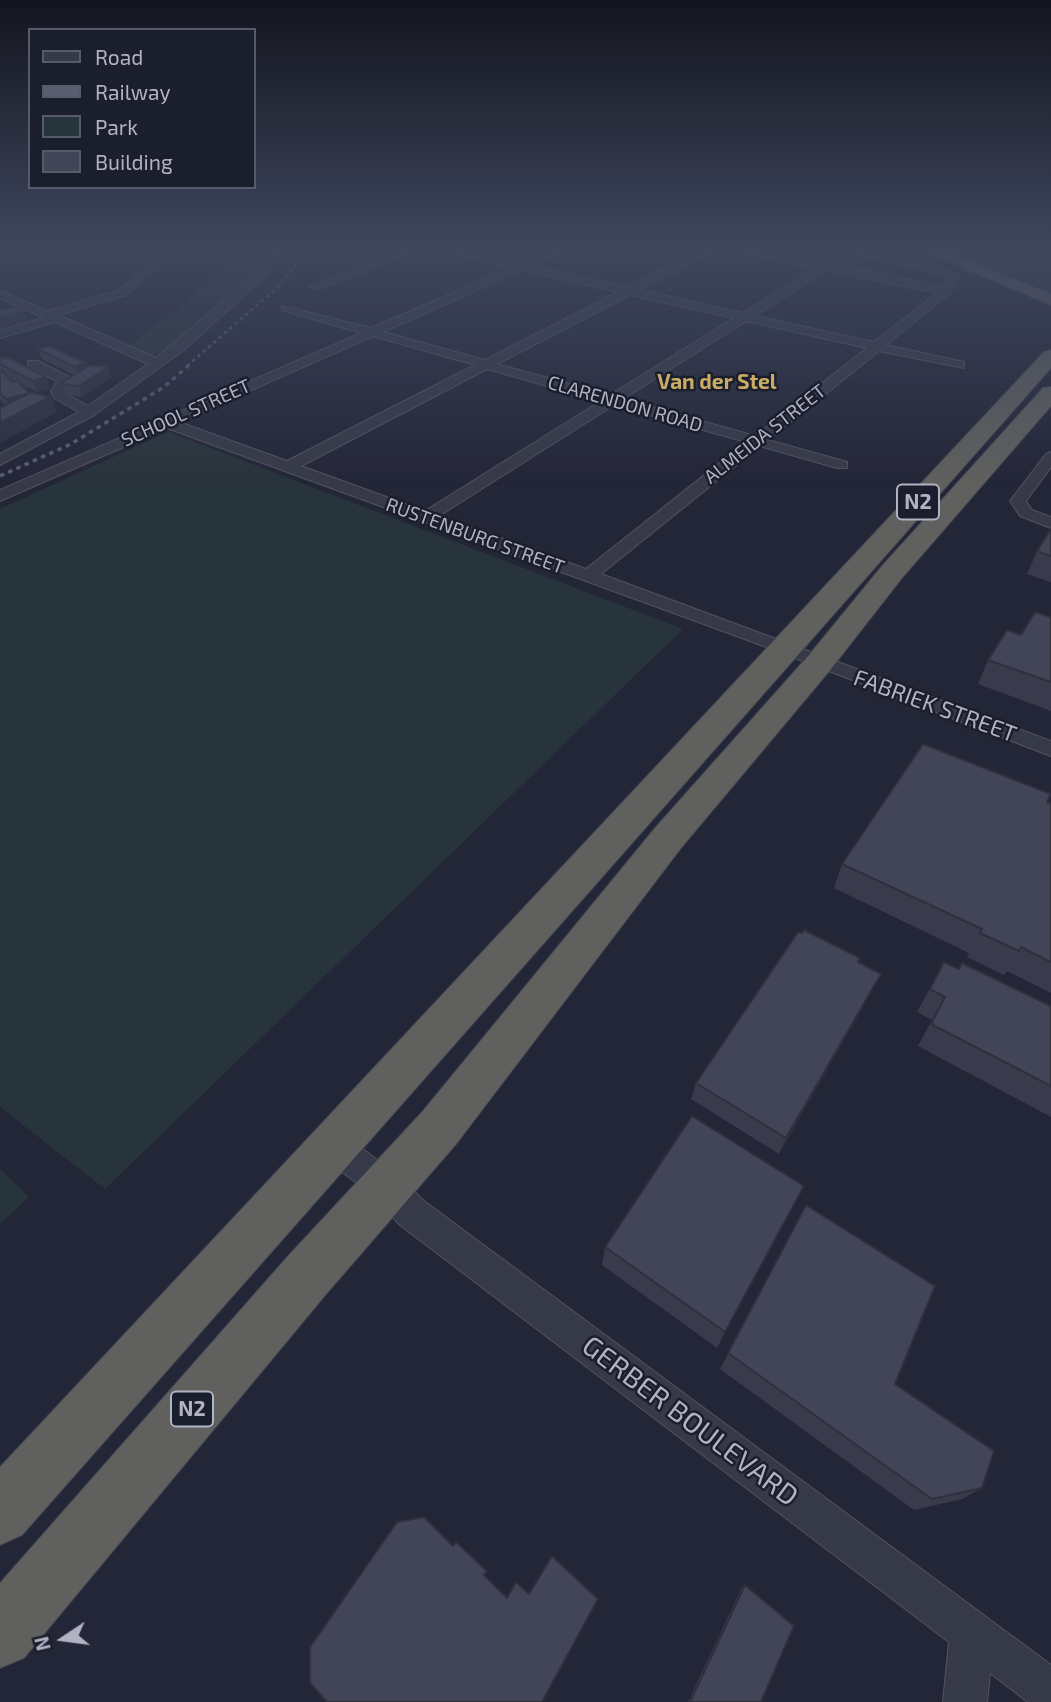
<!DOCTYPE html>
<html>
<head>
<meta charset="utf-8">
<style>
	body { margin:0 }
	#map { position:relative; width:1051px; height:1702px; overflow:hidden; background:#232637; font-family:"Exo 2",sans-serif }
	canvas { display:block }
	.legend { position:absolute; left:28px; top:28px; width:228px; height:161px; box-sizing:border-box; background:#1b1e2c; border:2px solid #575a69; margin:0; padding:9px 12px; list-style:none; font-size:21px; color:#b1b3c4 }
	.legend li { display:flex; align-items:center; gap:14px; height:35px }
	.legend b { width:35px; border:2px solid #575a69 }
	.north { position:absolute; left:28px; top:1604px; width:70px; height:70px; -webkit-text-stroke:5px #1b1e2c; paint-order:stroke; rotate:257deg; font-size:19px; font-weight:700; line-height:28px; text-align:center; color:#b1b3c4 }
	.north::after { content:''; display:block; margin:auto; width:24px; height:32px; background:#b1b3c4; clip-path:polygon(50% 0,100% 100%,50% 72%,0 100%) }
</style>
</head>
<body>
<div id="map">
<canvas width="1051" height="1702"></canvas>
<ul class="legend">
<li><b style="height:9px;background:#363947"></b>Road</li>
<li><b style="height:9px;background:#5a5e70"></b>Railway</li>
<li><b style="height:19px;background:#28343b"></b>Park</li>
<li><b style="height:19px;background:#424558"></b>Building</li>
</ul>
<div class="north">N</div>
</div>
<script>
const ctx = document.querySelector('canvas').getContext('2d');
ctx.lineJoin = 'round';
function fillPath(path, color) { ctx.fillStyle = color; ctx.fill(path, 'evenodd'); }
const poly = rows => new Path2D(rows.map(r => 'M' + r).join(''));
function stroke(path, color, width, dash) { ctx.strokeStyle = color; ctx.lineWidth = width; ctx.lineCap = dash ? 'butt' : 'round'; ctx.setLineDash(dash || []); ctx.stroke(path); }
function write(font, color, halo, rows, align = 'center') {
  ctx.font = font + ' "Exo 2",sans-serif'; ctx.lineWidth = 5; ctx.setLineDash([]); ctx.textBaseline = 'middle'; ctx.strokeStyle = halo; ctx.fillStyle = color; for (const [text, x, y, turn = 0] of rows) {
    ctx.save(); ctx.translate(x, y); ctx.rotate((+turn || 0) * Math.PI / 180); ctx.textAlign = isNaN(turn) ? turn : align; if (halo) ctx.strokeText(text, 0, 0); ctx.fillText(text, 0, 0); ctx.restore();
  }
}
fillPath(poly([
	[242,247,276,247,255,275,161,354,149,355,129,346,196,294],
	[933,247,1051,247,1051,293,1039,289],
	[168,432,683,629,105,1189,0,1107,0,509],
	[0,1169,29,1197,0,1224]
]), '#28343b');
const minor = poly([
	[168,247,179,247,126,295,58,315,156,358,255,274,276,247,286,247,263,278,185,349,94,415,0,465,0,454,79,412,54,398,51,391,57,381,28,367,28,361,38,361,69,377,71,380,65,393,88,406,148,364,55,322,0,338,0,330,44,318,0,298,0,291,48,311,118,291,168,247],
	[411,247,425,247,318,289,309,287,411,247],
	[428,247,446,247,520,263,558,247,571,247,532,266,627,287,707,247,737,247,827,262,943,287,948,279,929,270,830,249,839,247,932,264,959,276,950,293,886,345,964,362,964,368,879,351,768,440,847,462,847,468,837,468,760,446,601,574,1051,741,1051,756,753,642,167,428,0,501,0,490,361,333,282,310,282,306,371,328,511,268,428,247],
	[722,250,815,268,743,313,639,290,713,252,722,250],
	[522,270,618,292,485,360,383,332,522,270],
	[826,270,937,293,874,342,755,316,826,270],
	[630,295,734,318,610,395,497,364,630,295],
	[746,321,867,348,755,436,623,399,746,321],
	[373,336,475,365,287,461,179,422,373,336],
	[487,369,601,401,425,511,301,466,487,369],
	[614,405,746,442,586,569,439,516,614,405],
	[1051,452,1051,467,1026,501,1032,510,1051,517,1051,528,1020,516,1010,501,1046,454,1051,452],
	[333,1131,344,1135,396,1174,424,1201,1051,1665,1051,1702,1028,1702,990,1673,987,1702,943,1702,949,1642,400,1225,374,1196,322,1157,317,1146,322,1135,333,1131]
]);
const trunk = poly([
	[914,247,935,247,1051,294,1051,305,914,247],
	[1051,350,1051,368,22,1535,0,1545,0,1467,1044,352,1051,350],
	[1051,387,1051,406,902,578,831,669,681,848,457,1143,327,1293,24,1658,0,1668,0,1583,289,1255,423,1111,655,828,809,655,882,566,1043,388,1051,387]
]);
stroke(minor, '#515362', 2);
stroke(trunk, '#3e404f', 2);
fillPath(minor, '#363947');
fillPath(trunk, '#60605e');
stroke(poly([
	[187,366,279,286,296,265,305,247]
]), '#5a5e70', 2.5, [3.5, 3.5]);
stroke(poly([
	[0,476,71,444,164,387,189,365]
]), '#5a5e70', 3.5, [4.5, 4.5]);
fillPath(poly([
	[38,349,87,367,108,367,111,377,82,397,64,394,60,384,74,375,42,359],
	[0,358,46,377,50,388,37,392,17,382,30,393,50,397,56,412,0,443,0,408,6,406,0,400],
	[1051,529,1051,582,1027,574,1037,551],
	[1051,617,1051,711,978,684,988,660,1021,635],
	[1047,802,1051,804,1051,993,1007,971,1004,975,967,957,969,953,834,888,842,864],
	[859,962,881,974,872,991,779,1154,691,1099,696,1083],
	[944,962,958,969,962,963,1051,1006,1051,1117,918,1046,932,1020,917,1012],
	[804,1186,717,1348,602,1265,605,1247],
	[806,1205,895,1384,982,1488,962,1499,914,1510,720,1369],
	[745,1585,761,1702,688,1702,742,1587]
]), '#393b4c');
fillPath(poly([
	[24,311,27,320,0,328,0,317],
	[86,363,89,373,79,377,75,367],
	[108,367,111,377,82,397,79,386],
	[46,377,50,388,37,392,33,381],
	[30,393,10,410,6,399],
	[50,397,56,412,0,443,0,423],
	[881,974,872,991,779,1154,786,1138],
	[804,1186,794,1206,717,1348,725,1332]
]), '#2e303e');
const building = poly([
	[16,307,24,311,0,317,0,308,3,310,16,307],
	[49,346,86,363,75,367,38,349,49,346],
	[1,357,11,359,46,377,33,381,0,364,0,358,1,357],
	[90,365,108,367,79,386,60,384,90,365],
	[2,371,13,382,17,381,30,393,6,399,0,394,0,372,2,371],
	[31,392,50,397,0,423,0,408,31,392],
	[1051,529,1051,556,1037,551,1051,529],
	[1035,612,1051,617,1051,682,988,660,1007,630,1021,635,1035,612],
	[923,744,1051,794,1047,802,1051,804,1051,962,1021,947,1019,951,980,933,982,929,842,864,923,744],
	[804,930,860,958,858,962,881,974,786,1138,696,1083,798,932,802,933,804,930],
	[944,962,959,969,962,963,1051,1006,1051,1086,931,1024,945,997,930,989,944,962],
	[692,1116,804,1186,725,1332,605,1247,692,1116],
	[806,1205,935,1286,895,1384,994,1451,982,1488,932,1499,728,1353,806,1205],
	[424,1517,453,1546,456,1542,487,1571,484,1575,507,1598,516,1582,529,1594,552,1556,598,1599,542,1702,327,1702,310,1683,310,1647,397,1522,424,1517],
	[745,1585,794,1626,761,1702,690,1702,745,1585]
]);
fillPath(building, '#424558');
stroke(building, '#2e303e', 2);
const sky = ctx.createLinearGradient(0, 0, 0, 485);
sky.addColorStop(0, '#13151e');
sky.addColorStop(0.51, '#3f475e');
sky.addColorStop(1, '#3f475e00');
ctx.fillStyle = sky;
ctx.fillRect(0, 0, 1051, 485);
write('19px', '#b1b3c4', '#1b1e2c', [
	["CLARENDON ROAD",625,404,16],
	["SCHOOL STREET",186,413,-24],
	["ALMEIDA STREET",765,434,-38],
	["RUSTENBURG STREET",475,536,20]
]);
write('bold 21px', '#caab66', '#1b1e2c', [
	["Van der Stel",717,382]
]);
for (const [x, y, w] of [
	[918,502,42],
	[192,1409,42]
]) { const box = new Path2D(); box.roundRect(x - w / 2, y - 17.5, w, 35, 5); ctx.fillStyle = '#1b1e2c'; ctx.fill(box); stroke(box, '#b1b3c4', 2); }
write('bold 21px', '#b1b3c4', null, [
	["N2",918,502],
	["N2",192,1409]
]);
write('23px', '#b1b3c4', '#1b1e2c', [
	["FABRIEK STREET",935,706,20]
]);
write('28px', '#b1b3c4', '#1b1e2c', [
	["GERBER BOULEVARD",690,1421,37]
]);
</script>
</body>
</html>
